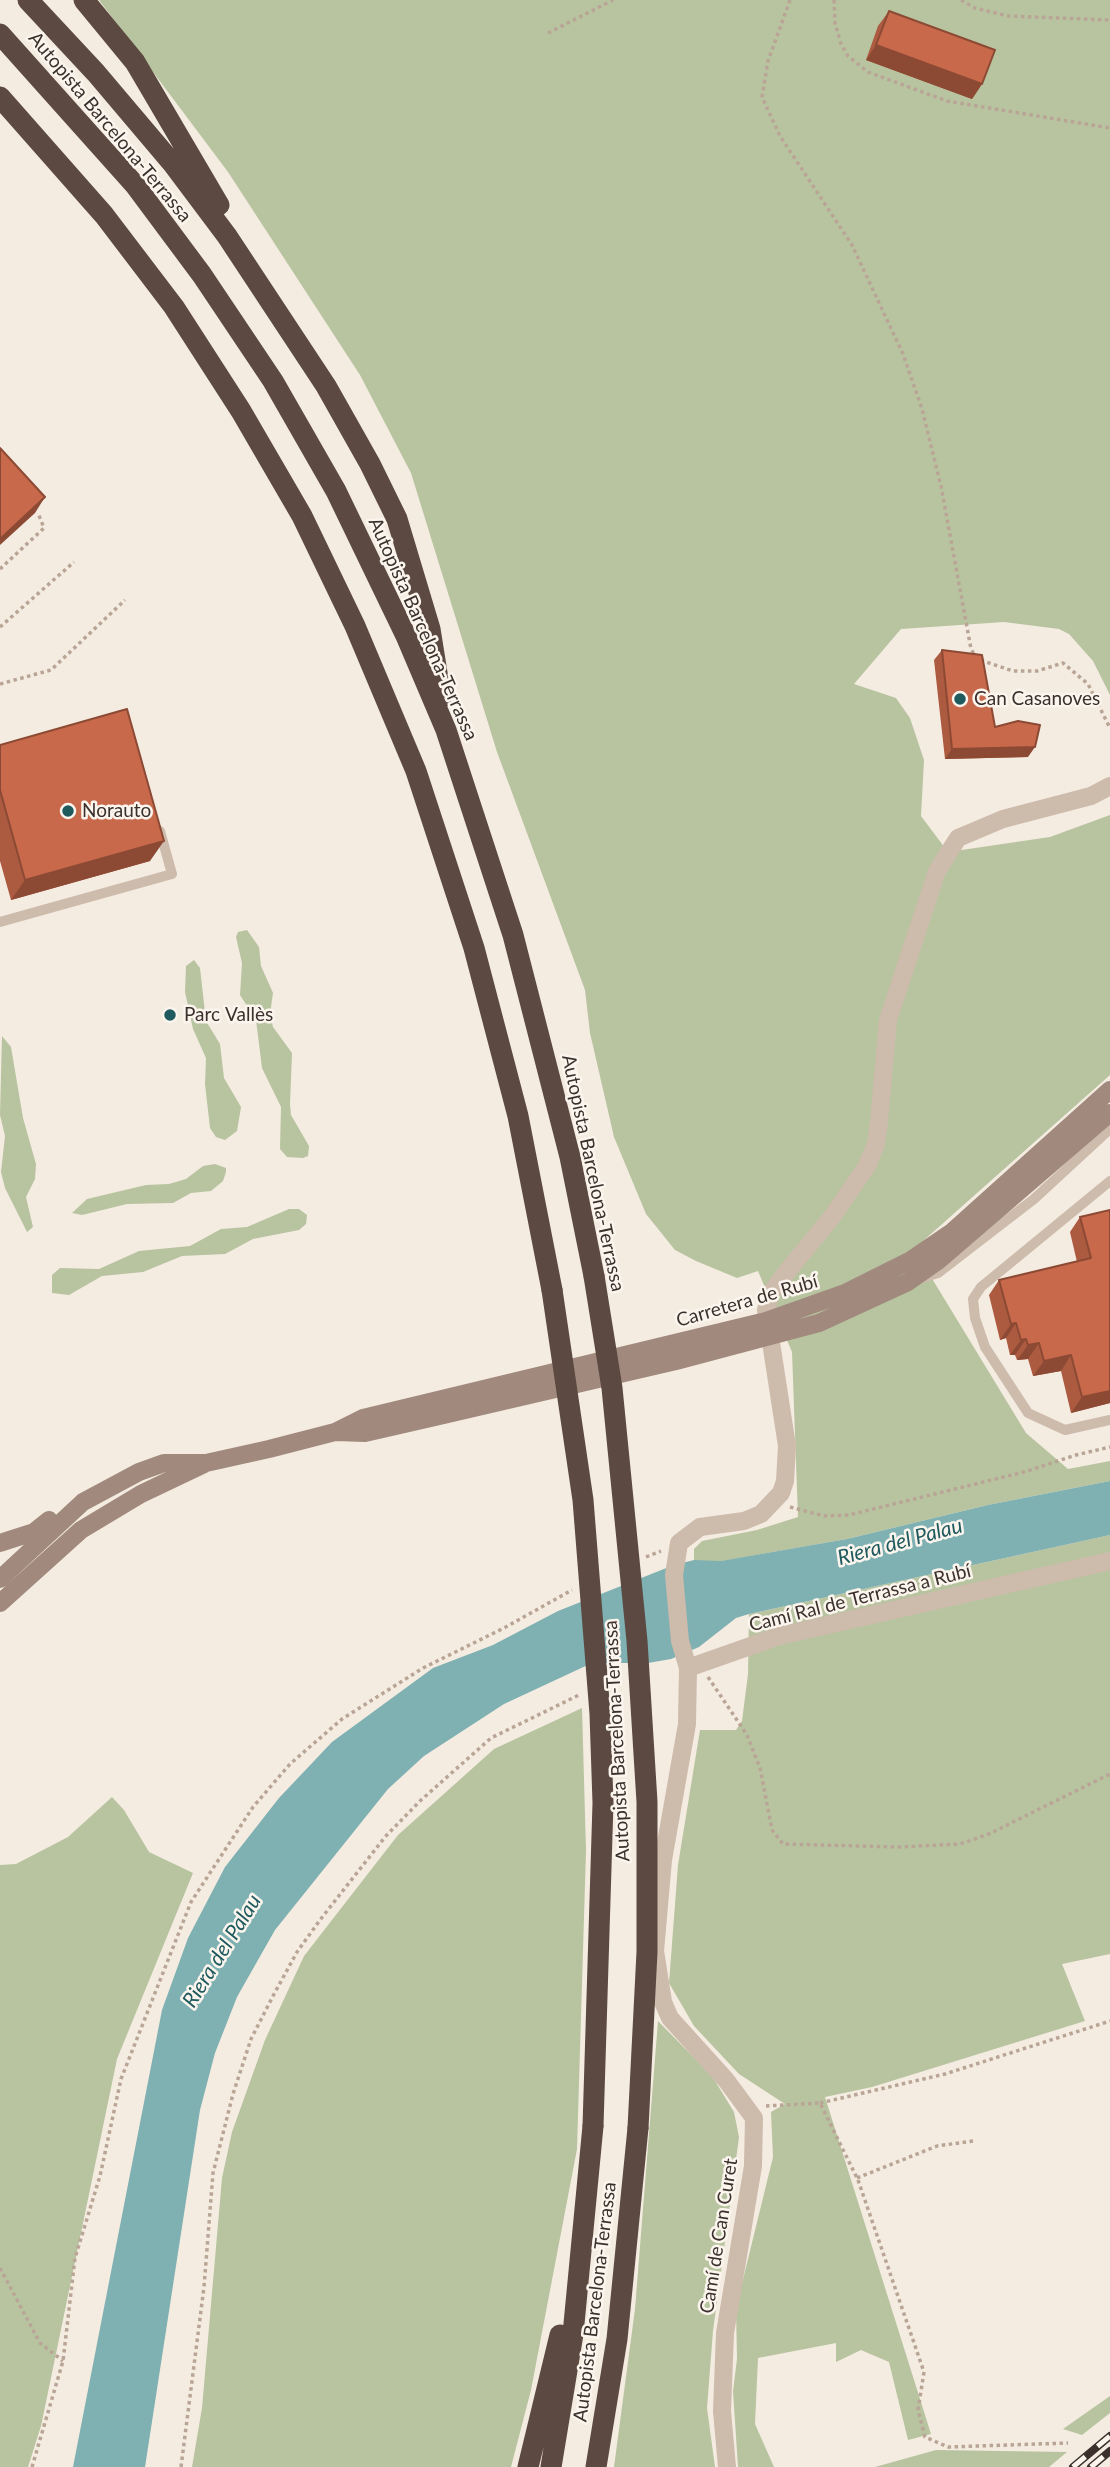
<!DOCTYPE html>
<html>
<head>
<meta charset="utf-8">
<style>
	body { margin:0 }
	canvas { display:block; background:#f4ebe1 }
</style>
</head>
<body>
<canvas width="1110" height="2467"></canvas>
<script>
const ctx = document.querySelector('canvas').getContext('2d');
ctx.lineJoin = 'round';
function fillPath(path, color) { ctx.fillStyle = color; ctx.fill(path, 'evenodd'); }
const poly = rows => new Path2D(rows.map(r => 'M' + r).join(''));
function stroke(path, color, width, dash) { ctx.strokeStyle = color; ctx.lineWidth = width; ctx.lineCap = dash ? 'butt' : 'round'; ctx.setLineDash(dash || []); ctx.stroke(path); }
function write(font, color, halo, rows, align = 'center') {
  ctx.font = font + ' Lato,sans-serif'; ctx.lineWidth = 5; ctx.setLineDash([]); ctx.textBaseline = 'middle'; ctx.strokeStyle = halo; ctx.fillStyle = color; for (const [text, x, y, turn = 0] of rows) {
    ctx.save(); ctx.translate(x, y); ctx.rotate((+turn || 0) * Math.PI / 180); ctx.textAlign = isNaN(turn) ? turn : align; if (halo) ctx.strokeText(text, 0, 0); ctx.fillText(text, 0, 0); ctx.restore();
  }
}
fillPath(poly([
	[99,0,1110,0,1110,695,1093,661,1069,634,1059,629,1004,622,901,629,854,684,896,698,910,718,924,760,921,816,948,852,1050,837,1110,815,1110,1075,914,1249,1026,1433,1068,1469,1110,1461,1110,1481,988,1505,847,1539,694,1566,694,1549,702,1541,757,1530,798,1517,792,1352,758,1271,737,1278,696,1261,675,1250,646,1214,614,1137,590,1033,585,990,497,752,411,473,360,375,228,172],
	[247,930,259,947,261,966,273,993,270,1014,273,1027,292,1053,290,1104,291,1115,309,1146,308,1156,303,1158,287,1157,280,1149,281,1107,262,1068,256,1020,240,995,242,963,236,937,238,932],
	[194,960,200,968,206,1021,220,1044,224,1078,241,1107,237,1131,225,1140,216,1137,210,1128,205,1084,206,1058,193,1029,185,992,186,966],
	[2,1036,11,1047,23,1118,36,1164,35,1179,26,1197,33,1227,27,1232,5,1188,1,1172,5,1136,0,1115],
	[215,1164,226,1168,226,1172,223,1181,211,1191,191,1193,173,1203,127,1204,82,1215,72,1213,87,1199,146,1185,169,1184,186,1179,203,1166],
	[289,1209,299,1209,307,1215,306,1224,299,1230,253,1239,225,1254,182,1256,143,1272,102,1276,69,1295,52,1293,52,1275,60,1268,99,1269,139,1251,190,1246,221,1229,247,1227],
	[1110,1535,1110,1954,1062,1964,1085,2021,872,2087,825,2097,931,2434,908,2440,889,2362,861,2350,836,2362,836,2343,758,2358,755,2424,774,2467,738,2467,733,2391,737,2359,736,2308,773,2157,771,2112,785,2104,739,2074,694,2026,669,1983,678,1865,700,1730,736,1730,742,1721,748,1674,749,1614],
	[582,1708,586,1851,577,2149,531,2390,511,2467,192,2467,202,2408,222,2178,232,2132,265,2040,304,1956,398,1835,494,1749],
	[112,1797,124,1810,149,1852,193,1873,117,2059,41,2426,28,2467,0,2467,0,1865,16,1864,68,1837],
	[658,2021,712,2076,734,2112,739,2137,713,2331,707,2408,715,2467,614,2467,635,2309],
	[1110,2396,1110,2413,1082,2435,1063,2429],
	[936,2450,1067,2452,1049,2467,875,2467]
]), '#b8c4a0');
fillPath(poly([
	[1110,1481,1110,1535,749,1614,736,1618,699,1647,671,1659,648,1663,592,1663,504,1704,424,1756,388,1789,275,1930,237,1997,215,2053,200,2110,145,2467,73,2467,162,2010,188,1938,225,1867,279,1798,332,1742,433,1668,493,1645,558,1611,674,1565,694,1560,721,1561,847,1539,988,1505]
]), '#7fb0b2');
stroke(poly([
	[790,0,768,61,762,97,780,136,852,245,903,354,922,409,941,486,971,649,977,659,1013,671,1037,671,1063,663,1088,684,1110,728],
	[834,0,835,23,841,44,848,56,868,72,947,101,1110,128],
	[961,0,975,8,1008,16,1110,20],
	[548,33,613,0],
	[0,569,44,528,38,513],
	[0,627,74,562],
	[0,684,51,670,125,600],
	[790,1507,824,1516,849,1515,1024,1472,1076,1455,1110,1447],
	[646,1557,661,1551],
	[708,1677,747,1735,760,1768,772,1830,783,1844,899,1847,960,1844,989,1834,1110,1774],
	[820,2103,945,2074,1110,2021],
	[766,2106,820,2103,858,2180,924,2372,918,2410,925,2437,948,2447,1068,2443],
	[857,2178,937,2146,973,2141],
	[0,2268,40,2343,63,2361],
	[32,2467,63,2361,75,2258,100,2176,121,2079,191,1902,253,1807,290,1764,342,1719,423,1668,504,1628,572,1590],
	[181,2467,204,2287,213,2173,233,2094,251,2039,273,1996,297,1952,320,1920,385,1837,420,1801,491,1738,579,1695]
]), '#b9a596', 3.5, [3.5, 3.5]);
stroke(poly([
	[0,922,172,874,160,831],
	[1110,1181,981,1287,973,1299,975,1318,985,1347,1028,1413,1065,1430,1110,1420],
	[922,1278,938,1273,1034,1199,1110,1129]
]), '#cdbbac', 10);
stroke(poly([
	[1110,786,1091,796,1003,819,958,838,937,871,888,1020,879,1122,876,1144,867,1166,831,1218,785,1274,771,1293,766,1310,787,1446,785,1481,781,1493,761,1514,744,1521,700,1527,679,1543,674,1575,680,1641,688,1668,779,1636,1110,1561],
	[688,1668,687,1724,663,1860,655,1951,663,2002,670,2018,726,2080,754,2118,753,2166,725,2333,722,2411,727,2467]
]), '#cdbbac', 18);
stroke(poly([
	[336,1432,365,1433,435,1417,676,1361,819,1323,908,1282,938,1261,1110,1113],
	[0,1543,34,1532,49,1520],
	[0,1579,83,1502,139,1472,164,1463,206,1463,269,1449,335,1432,363,1418,766,1321,845,1293,911,1260,952,1232,1110,1090],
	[0,1603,81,1530,141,1494,204,1464]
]), '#a18a7d', 18);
stroke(poly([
	[28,0,96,73,173,164,227,236,326,386,370,464,397,519,430,629,441,698],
	[84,0,135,62,219,205],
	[0,34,135,185,202,275,273,381,336,491,406,636,446,730,513,935,570,1157,594,1276],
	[0,97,104,215,174,307,241,411,302,516,355,626,416,771,474,948,518,1116,552,1290],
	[528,2467,560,2335],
	[551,2467,573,2334,593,2126],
	[596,2467,617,2339,638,2128]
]), '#5c4a42', 21);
const rail = poly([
	[1073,2467,1110,2436],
	[1091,2467,1110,2451]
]);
stroke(rail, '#3b302b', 8);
stroke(rail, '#fbf5ee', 5, [16]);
stroke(poly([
	[594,1276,612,1388,637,1641,647,1802,647,1952,638,2128],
	[552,1290,583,1500,600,1714,603,1803,593,2126]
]), '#5c4a42', 21);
fillPath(poly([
	[889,11,982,84,972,99,866,60,878,26],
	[942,650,995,727,1028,757,945,759,934,660],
	[0,745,150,861,11,900,0,861],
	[1110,1210,1110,1403,1071,1413,1061,1371,1033,1376,1028,1359,1017,1360,1015,1355,1010,1355,1006,1338,1000,1340,989,1295,999,1280,1077,1262,1070,1232,1080,1217]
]), '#ac5a40');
fillPath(poly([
	[876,45,982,84,972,99,866,60],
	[45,497,35,513,0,545,0,539],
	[1035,747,1028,757,945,759,952,749],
	[164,841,150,861,11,900,25,880],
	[1016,1323,1006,1338,1000,1340,1011,1324],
	[1026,1339,1015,1355,1010,1355,1021,1340],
	[1039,1343,1028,1359,1017,1360,1028,1345],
	[1071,1355,1061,1371,1033,1376,1044,1361],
	[1110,1391,1110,1403,1071,1413,1082,1397]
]), '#8c4a34');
const building = poly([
	[889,11,995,50,982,84,876,45,889,11],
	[0,448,45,497,0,539,0,448],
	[942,650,982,655,995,727,1018,721,1040,725,1035,747,952,749,942,650],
	[127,709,164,841,25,880,0,790,0,745,127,709],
	[1110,1210,1110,1391,1082,1397,1071,1355,1044,1361,1039,1343,1028,1345,1026,1339,1021,1340,1016,1323,1011,1324,999,1280,1091,1258,1080,1217,1110,1210]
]);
fillPath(building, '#c8694b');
stroke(building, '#8c4a34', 2);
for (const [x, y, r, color] of [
	[960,699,7,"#1f5a5e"],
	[68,811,7,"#1f5a5e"],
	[170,1015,7,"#1f5a5e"]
]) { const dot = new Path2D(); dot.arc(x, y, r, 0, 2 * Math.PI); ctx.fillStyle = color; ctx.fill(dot); stroke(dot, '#fbf5ee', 2.5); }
write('19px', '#3b302b', '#fbf5ee', [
	["Autopista Barcelona-Terrassa",110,127,50],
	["Autopista Barcelona-Terrassa",423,629,66],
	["Autopista Barcelona-Terrassa",593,1173,78],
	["Carretera de Rubí",747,1301,-16],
	["Camí Ral de Terrassa a Rubí",860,1598,-14],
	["Autopista Barcelona-Terrassa",617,1741,-93],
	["Camí de Can Curet",719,2236,-81],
	["Autopista Barcelona-Terrassa",595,2302,-83]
]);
write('19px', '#3b302b', '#fbf5ee', [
	["Can Casanoves",974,699],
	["Norauto",82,811],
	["Parc Vallès",184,1015]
], 'left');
write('italic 21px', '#1f5a5e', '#fbf5ee', [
	["Riera del Palau",900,1542,-15],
	["Riera del Palau",222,1951,-58]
]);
</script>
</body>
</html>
